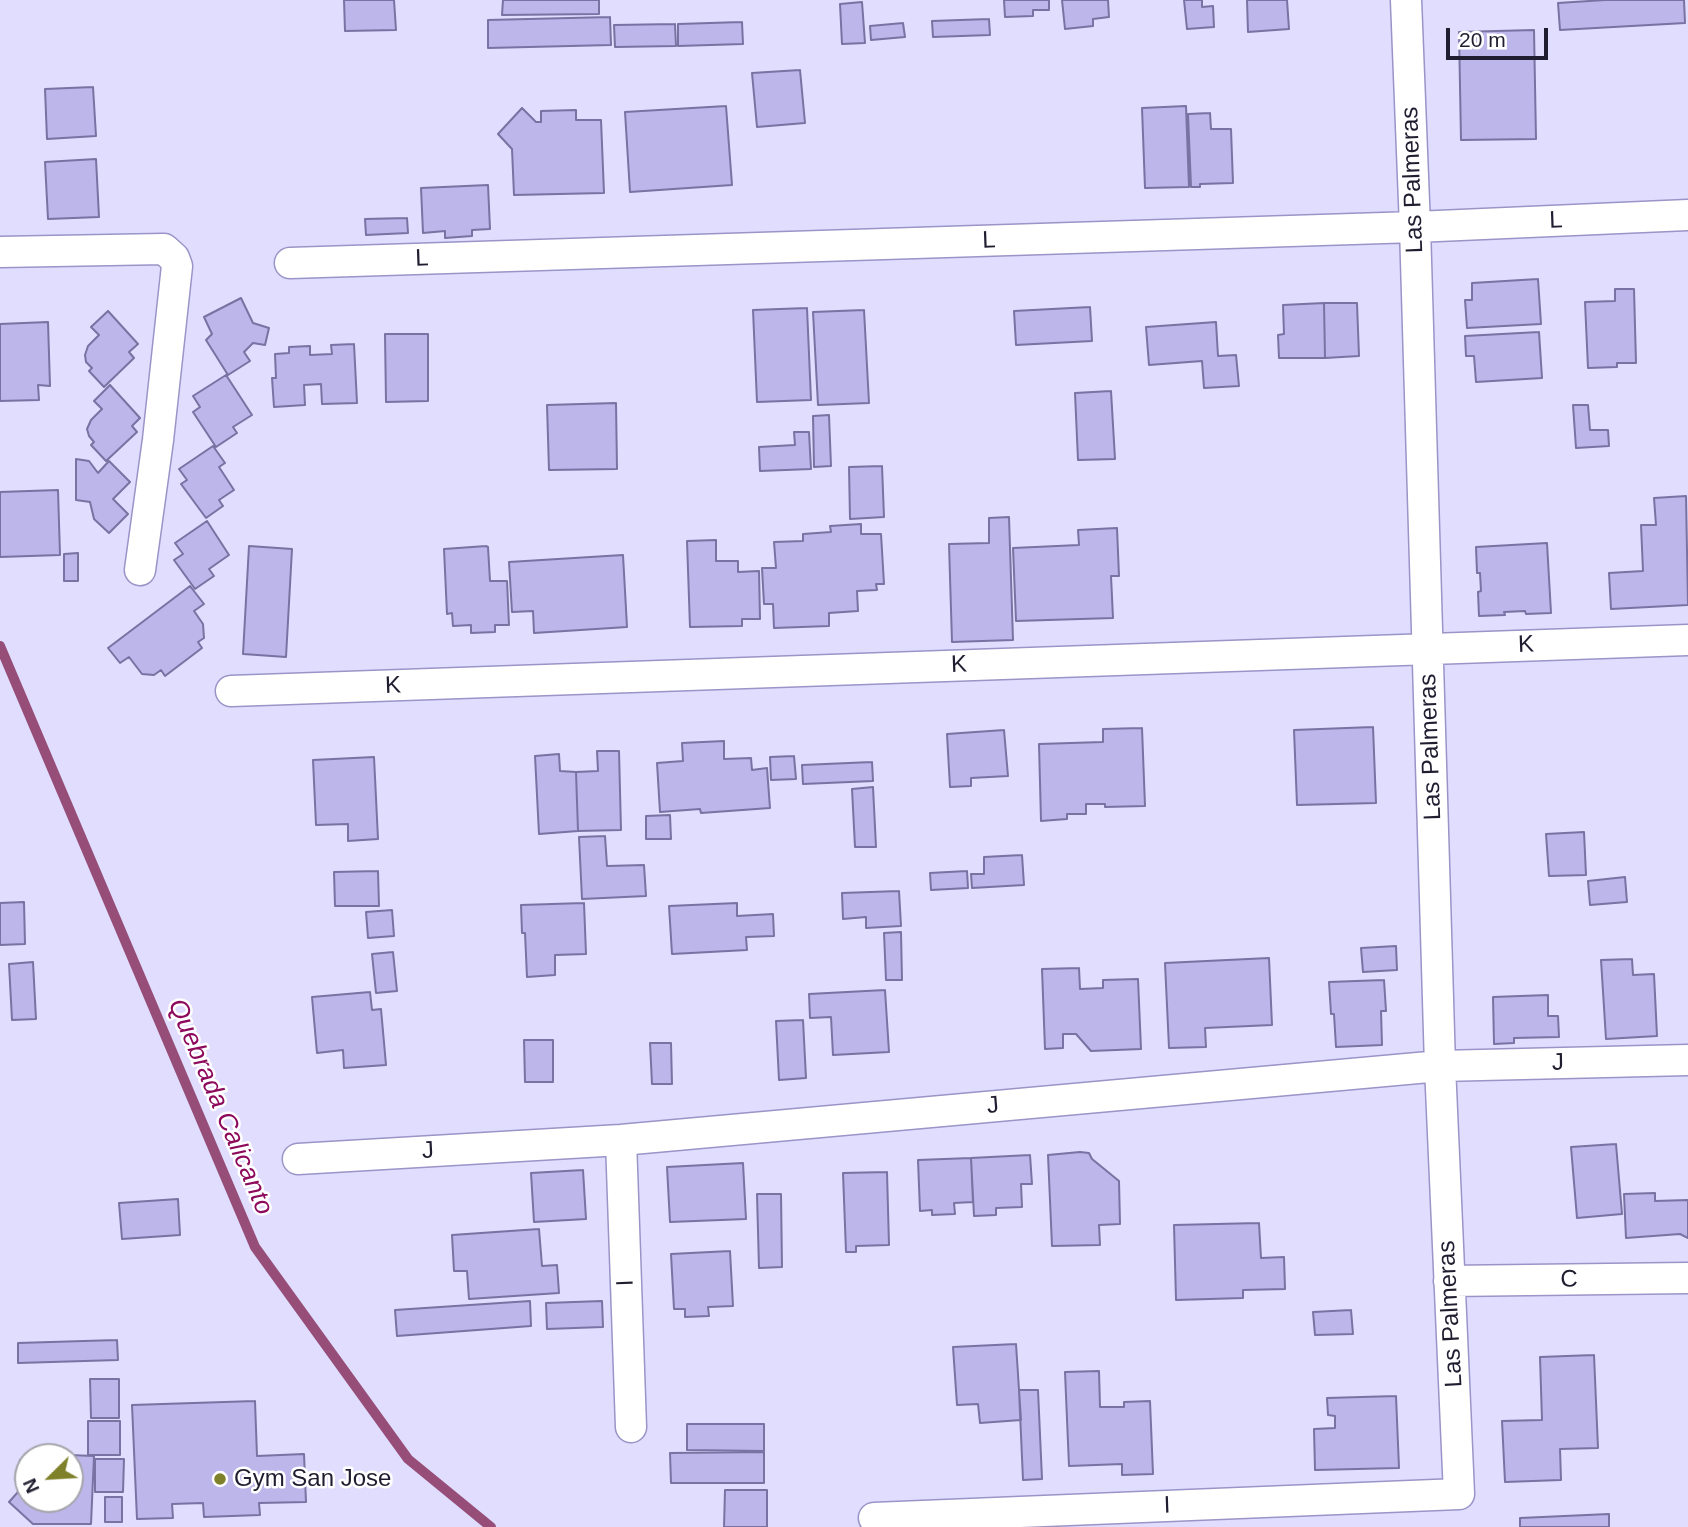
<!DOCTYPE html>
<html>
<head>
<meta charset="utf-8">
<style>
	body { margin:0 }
	#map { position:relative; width:1688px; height:1527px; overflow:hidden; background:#e0ddfe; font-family:Arial,sans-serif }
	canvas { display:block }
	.north { position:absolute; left:14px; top:1443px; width:70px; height:70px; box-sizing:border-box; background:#fff; border:2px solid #a6a5ac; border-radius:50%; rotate:246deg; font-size:19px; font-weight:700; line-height:28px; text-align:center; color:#201d30 }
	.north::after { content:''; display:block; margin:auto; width:24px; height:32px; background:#7f812a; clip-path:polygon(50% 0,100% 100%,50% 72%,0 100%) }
	.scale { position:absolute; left:1446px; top:28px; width:102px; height:32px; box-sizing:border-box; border:4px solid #201d30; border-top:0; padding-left:9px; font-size:21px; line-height:24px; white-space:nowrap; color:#201d30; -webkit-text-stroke:5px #fff; paint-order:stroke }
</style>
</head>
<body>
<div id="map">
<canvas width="1688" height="1527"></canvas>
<div class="north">N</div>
<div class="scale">20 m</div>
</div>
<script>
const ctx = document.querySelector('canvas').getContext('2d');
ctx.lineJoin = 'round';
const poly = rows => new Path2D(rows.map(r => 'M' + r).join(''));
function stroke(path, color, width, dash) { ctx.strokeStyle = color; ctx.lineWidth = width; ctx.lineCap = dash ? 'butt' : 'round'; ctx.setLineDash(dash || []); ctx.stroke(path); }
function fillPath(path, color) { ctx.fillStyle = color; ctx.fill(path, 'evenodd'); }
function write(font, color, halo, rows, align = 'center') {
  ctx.font = font + ' Arial,sans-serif'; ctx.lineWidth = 5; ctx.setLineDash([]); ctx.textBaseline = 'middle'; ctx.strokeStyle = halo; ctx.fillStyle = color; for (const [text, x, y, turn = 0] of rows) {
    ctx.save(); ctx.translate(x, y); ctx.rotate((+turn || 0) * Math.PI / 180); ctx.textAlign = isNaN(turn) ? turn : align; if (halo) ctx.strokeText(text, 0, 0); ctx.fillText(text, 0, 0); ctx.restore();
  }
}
stroke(poly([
	[0,646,255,1247,408,1459,491,1527]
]), '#964e78', 10);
const building = poly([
	[344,0,394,0,396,30,345,31,344,0],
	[503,0,599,0,599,14,502,15,503,0],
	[1004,0,1049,0,1049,10,1033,10,1033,16,1005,17,1004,0],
	[1062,0,1108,0,1109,17,1093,19,1093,26,1065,29,1062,0],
	[1184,0,1202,0,1202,7,1213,6,1214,27,1187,29,1184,0],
	[1247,0,1287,0,1289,29,1248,32,1247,0],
	[1605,0,1684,0,1685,23,1560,30,1558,3,1605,0],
	[862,2,865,43,842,44,840,4,862,2],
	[610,17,611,45,488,48,488,20,610,17],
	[989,19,990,35,933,37,932,21,989,19],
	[742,22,743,44,678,46,678,24,742,22],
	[903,23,905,37,871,40,870,26,903,23],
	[675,24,676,46,615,47,614,25,675,24],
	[1534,30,1536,139,1461,140,1459,32,1534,30],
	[800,70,805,123,757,127,752,73,800,70],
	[93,87,96,136,47,139,45,89,93,87],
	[726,106,732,185,630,192,625,112,726,106],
	[1186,106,1189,187,1145,188,1142,108,1186,106],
	[522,108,536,122,541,122,541,111,576,110,576,120,601,120,604,193,514,195,512,149,498,134,522,108],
	[1210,113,1211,129,1231,129,1233,183,1200,184,1200,187,1191,187,1188,114,1210,113],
	[96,159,99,217,48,219,45,162,96,159],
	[488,185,490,229,472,230,472,236,445,238,445,231,423,233,421,188,488,185],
	[407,218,408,233,366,235,365,219,407,218],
	[1538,279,1541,324,1467,328,1465,300,1472,300,1472,283,1538,279],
	[1615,289,1634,289,1636,363,1617,363,1617,367,1588,368,1585,302,1615,301,1615,289],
	[241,298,253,323,269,328,265,345,253,343,244,352,250,361,228,375,206,340,212,334,204,317,241,298],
	[1324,303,1357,303,1359,356,1325,358,1324,303],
	[1324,303,1325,358,1279,358,1278,335,1284,334,1283,305,1324,303],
	[1090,307,1092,341,1016,345,1014,311,1090,307],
	[807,308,811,400,757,402,753,310,807,308],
	[864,310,869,403,818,405,813,312,864,310],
	[108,311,138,344,129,352,134,358,104,387,89,371,92,368,86,362,85,355,88,346,99,335,91,327,108,311],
	[48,322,50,386,38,385,39,400,0,401,0,324,48,322],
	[1216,322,1218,356,1236,355,1239,386,1204,388,1202,361,1149,365,1146,327,1216,322],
	[1539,332,1542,378,1476,382,1474,356,1466,356,1465,336,1539,332],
	[385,334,428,334,428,401,386,402,385,334],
	[354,344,357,403,322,404,321,384,304,385,305,405,274,407,272,378,276,378,275,354,289,353,289,347,310,346,310,355,332,354,331,345,354,344],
	[226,375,252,415,233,427,237,433,216,447,193,412,200,407,193,396,226,375],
	[110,385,140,418,132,426,137,432,106,461,91,445,94,442,89,436,87,429,91,420,102,409,94,401,110,385],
	[1111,391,1115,459,1078,460,1075,393,1111,391],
	[616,403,617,469,549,470,547,405,616,403],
	[1573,405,1588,405,1590,430,1608,430,1609,446,1576,448,1573,405],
	[829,415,831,466,814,467,813,416,829,415],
	[794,432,809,432,811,469,760,471,759,447,795,445,794,432],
	[213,446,225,463,219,467,234,490,219,500,223,506,206,518,181,484,187,480,179,469,213,446],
	[76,459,89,461,98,473,109,461,130,482,113,499,128,514,109,533,94,519,90,502,76,500,76,459],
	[882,466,884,517,850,519,849,467,882,466],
	[58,490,60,555,0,557,0,492,58,490],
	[1686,496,1688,605,1611,609,1609,573,1643,571,1641,525,1656,525,1654,498,1686,496],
	[1009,517,1013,640,952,642,949,544,989,543,989,518,1009,517],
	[207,521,229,555,209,569,214,576,195,589,174,560,183,554,175,543,207,521],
	[861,524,861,534,881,534,884,584,876,584,877,590,857,591,858,611,829,613,829,626,774,628,773,604,764,604,762,568,776,568,774,542,803,541,803,534,831,532,830,526,861,524],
	[1117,528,1119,576,1111,576,1113,618,1016,621,1013,548,1079,545,1078,530,1117,528],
	[716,540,716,561,738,561,738,572,759,571,760,619,742,619,742,626,690,627,687,541,716,540],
	[1547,543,1551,613,1526,614,1525,611,1504,612,1505,615,1479,616,1478,592,1481,591,1480,573,1477,573,1476,547,1547,543],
	[249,546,292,549,286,657,243,654,249,546],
	[486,546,488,547,490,581,507,581,509,625,495,625,495,632,471,633,471,625,453,626,452,613,447,614,444,549,486,546],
	[78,553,78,581,64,581,64,554,78,553],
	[623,555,627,627,534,633,533,611,512,612,509,562,623,555],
	[190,586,204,604,194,611,203,624,204,638,198,642,202,648,165,676,161,670,154,675,142,674,129,657,120,663,108,648,190,586],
	[1373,727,1376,803,1297,805,1294,730,1373,727],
	[1142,728,1145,806,1105,807,1105,804,1086,804,1086,814,1067,814,1067,819,1041,821,1039,744,1103,742,1103,729,1142,728],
	[1004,730,1008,776,971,778,971,786,950,787,947,734,1004,730],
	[724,741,724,759,751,758,752,770,767,768,770,808,701,813,700,809,660,812,657,763,683,761,682,743,724,741],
	[597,751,619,751,621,830,578,831,576,772,598,771,597,751],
	[559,754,560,771,576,772,578,831,539,834,535,756,559,754],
	[794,756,796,779,771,780,770,757,794,756],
	[374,757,378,839,348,841,348,824,316,825,313,760,374,757],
	[872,762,873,781,803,784,802,765,872,762],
	[873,787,876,847,855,847,852,789,873,787],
	[670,815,671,839,646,839,646,816,670,815],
	[1584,832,1586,875,1549,876,1546,834,1584,832],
	[605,836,607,866,644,865,646,896,582,899,579,837,605,836],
	[1022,855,1024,885,972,888,971,874,984,874,984,857,1022,855],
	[378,871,379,906,335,906,334,872,378,871],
	[967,871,968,888,931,890,930,873,967,871],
	[1625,877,1627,902,1590,905,1588,881,1625,877],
	[899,891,901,926,866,928,866,917,843,919,842,893,899,891],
	[24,902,25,944,0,945,0,903,24,902],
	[584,903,586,954,555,955,555,975,527,977,525,933,522,933,521,905,584,903],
	[737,903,737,916,773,914,774,936,746,937,747,950,672,954,669,906,737,903],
	[392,910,394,936,368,938,366,912,392,910],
	[901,932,902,980,886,980,884,933,901,932],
	[1396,946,1397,970,1363,972,1361,948,1396,946],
	[393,952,397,991,376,993,372,954,393,952],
	[1269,958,1272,1025,1205,1028,1206,1047,1169,1048,1165,963,1269,958],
	[1632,959,1633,975,1654,974,1657,1036,1606,1039,1601,960,1632,959],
	[33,962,36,1019,12,1020,9,964,33,962],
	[1079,968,1080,989,1103,988,1103,980,1138,979,1141,1049,1091,1051,1076,1034,1063,1034,1063,1048,1045,1049,1042,969,1079,968],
	[1384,980,1386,1011,1381,1011,1382,1045,1336,1047,1334,1014,1331,1014,1329,982,1384,980],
	[885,990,889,1052,833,1055,831,1017,810,1018,809,994,885,990],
	[370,992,372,1010,381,1009,386,1065,344,1068,343,1050,317,1053,312,997,370,992],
	[1548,995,1548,1016,1558,1016,1559,1037,1514,1038,1514,1043,1494,1044,1493,997,1548,995],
	[803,1020,806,1078,779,1080,776,1021,803,1020],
	[524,1040,553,1040,553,1082,525,1082,524,1040],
	[650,1043,671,1043,672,1084,652,1084,650,1043],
	[1616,1144,1622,1214,1577,1218,1571,1147,1616,1144],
	[1080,1152,1089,1153,1092,1159,1119,1181,1120,1224,1099,1225,1100,1245,1052,1246,1048,1155,1080,1152],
	[1030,1155,1032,1184,1021,1184,1022,1207,996,1208,996,1215,974,1216,971,1158,1030,1155],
	[971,1158,973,1202,954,1203,955,1214,932,1215,932,1210,920,1211,918,1160,971,1158],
	[743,1163,746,1219,670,1222,667,1167,743,1163],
	[583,1170,586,1219,534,1222,531,1173,583,1170],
	[887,1172,889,1245,856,1246,856,1252,846,1252,843,1173,887,1172],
	[1655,1193,1655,1201,1688,1200,1688,1238,1680,1234,1626,1238,1624,1194,1655,1193],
	[757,1194,781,1194,782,1267,759,1268,757,1194],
	[178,1199,180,1235,122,1239,119,1203,178,1199],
	[1259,1223,1261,1258,1284,1257,1285,1289,1243,1290,1243,1298,1176,1300,1174,1225,1259,1223],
	[539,1229,542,1266,557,1265,559,1293,469,1299,467,1271,454,1271,452,1235,539,1229],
	[730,1251,733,1306,708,1307,709,1316,685,1317,685,1309,674,1309,671,1254,730,1251],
	[530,1301,531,1326,397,1336,395,1310,530,1301],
	[602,1301,603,1327,547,1329,546,1303,602,1301],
	[1351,1310,1353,1334,1315,1335,1313,1312,1351,1310],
	[117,1340,118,1360,18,1363,18,1343,117,1340],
	[1016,1344,1021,1420,980,1423,978,1404,957,1405,953,1347,1016,1344],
	[1594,1355,1598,1448,1560,1449,1561,1480,1505,1482,1502,1421,1542,1420,1540,1357,1594,1355],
	[1099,1371,1100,1407,1124,1407,1124,1402,1150,1401,1153,1474,1122,1475,1122,1464,1069,1466,1065,1372,1099,1371],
	[90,1379,119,1379,119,1418,91,1418,90,1379],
	[1019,1390,1038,1390,1042,1479,1023,1480,1019,1390],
	[1396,1396,1399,1468,1315,1470,1314,1429,1335,1428,1335,1416,1328,1415,1327,1398,1396,1396],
	[255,1401,257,1456,304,1454,306,1502,259,1503,260,1515,204,1517,203,1503,172,1504,173,1518,137,1519,132,1405,255,1401],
	[88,1421,120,1421,120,1455,88,1455,88,1421],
	[687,1424,764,1424,764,1451,687,1450,687,1424],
	[764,1452,764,1483,671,1483,670,1453,764,1452],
	[44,1454,94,1456,91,1524,33,1524,9,1502,18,1492,20,1460,28,1461,28,1499,70,1499,70,1457,44,1457,44,1454],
	[95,1459,124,1459,123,1492,95,1492,95,1459],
	[725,1490,767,1490,767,1527,724,1527,725,1490],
	[105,1497,122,1497,122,1522,105,1522,105,1497],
	[1609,1514,1609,1527,1520,1527,1520,1518,1609,1514]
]);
fillPath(building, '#bcb6ea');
stroke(building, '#7972a2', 2);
const minor = poly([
	[0,252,164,249,174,258,177,266,158,440,140,570],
	[290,263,1415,227,1688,215],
	[231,691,1688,640],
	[621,1140,631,1427],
	[298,1159,621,1140,1440,1066,1688,1060],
	[1449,1281,1688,1278],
	[874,1518,1459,1494,1440,1066,1415,227,1406,0]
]);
stroke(minor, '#9a94c7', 33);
stroke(minor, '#fff', 30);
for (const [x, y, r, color] of [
	[220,1479,7,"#7f812a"]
]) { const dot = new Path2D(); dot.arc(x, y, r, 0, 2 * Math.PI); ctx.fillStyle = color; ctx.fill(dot); stroke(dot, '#fff', 2.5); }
write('24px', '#201d30', '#fff', [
	["Las Palmeras",1413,180,-92],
	["L",1556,221,-2],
	["L",989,241,-2],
	["L",422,259,-2],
	["K",1526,645,-2],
	["K",959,665,-2],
	["K",393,686,-2],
	["Las Palmeras",1431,747,-92],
	["J",1558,1063,-1],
	["J",993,1106,-5],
	["J",428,1151,-3],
	["C",1569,1280,-1],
	["I",626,1283,-92],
	["Las Palmeras",1451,1314,-93],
	["I",1167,1506,-2]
]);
write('24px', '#201d30', '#fff', [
	["Gym San Jose",234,1479]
], 'left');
write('italic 26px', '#8d095c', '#fff', [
	["Quebrada Calicanto",220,1107,67]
]);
</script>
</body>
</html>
